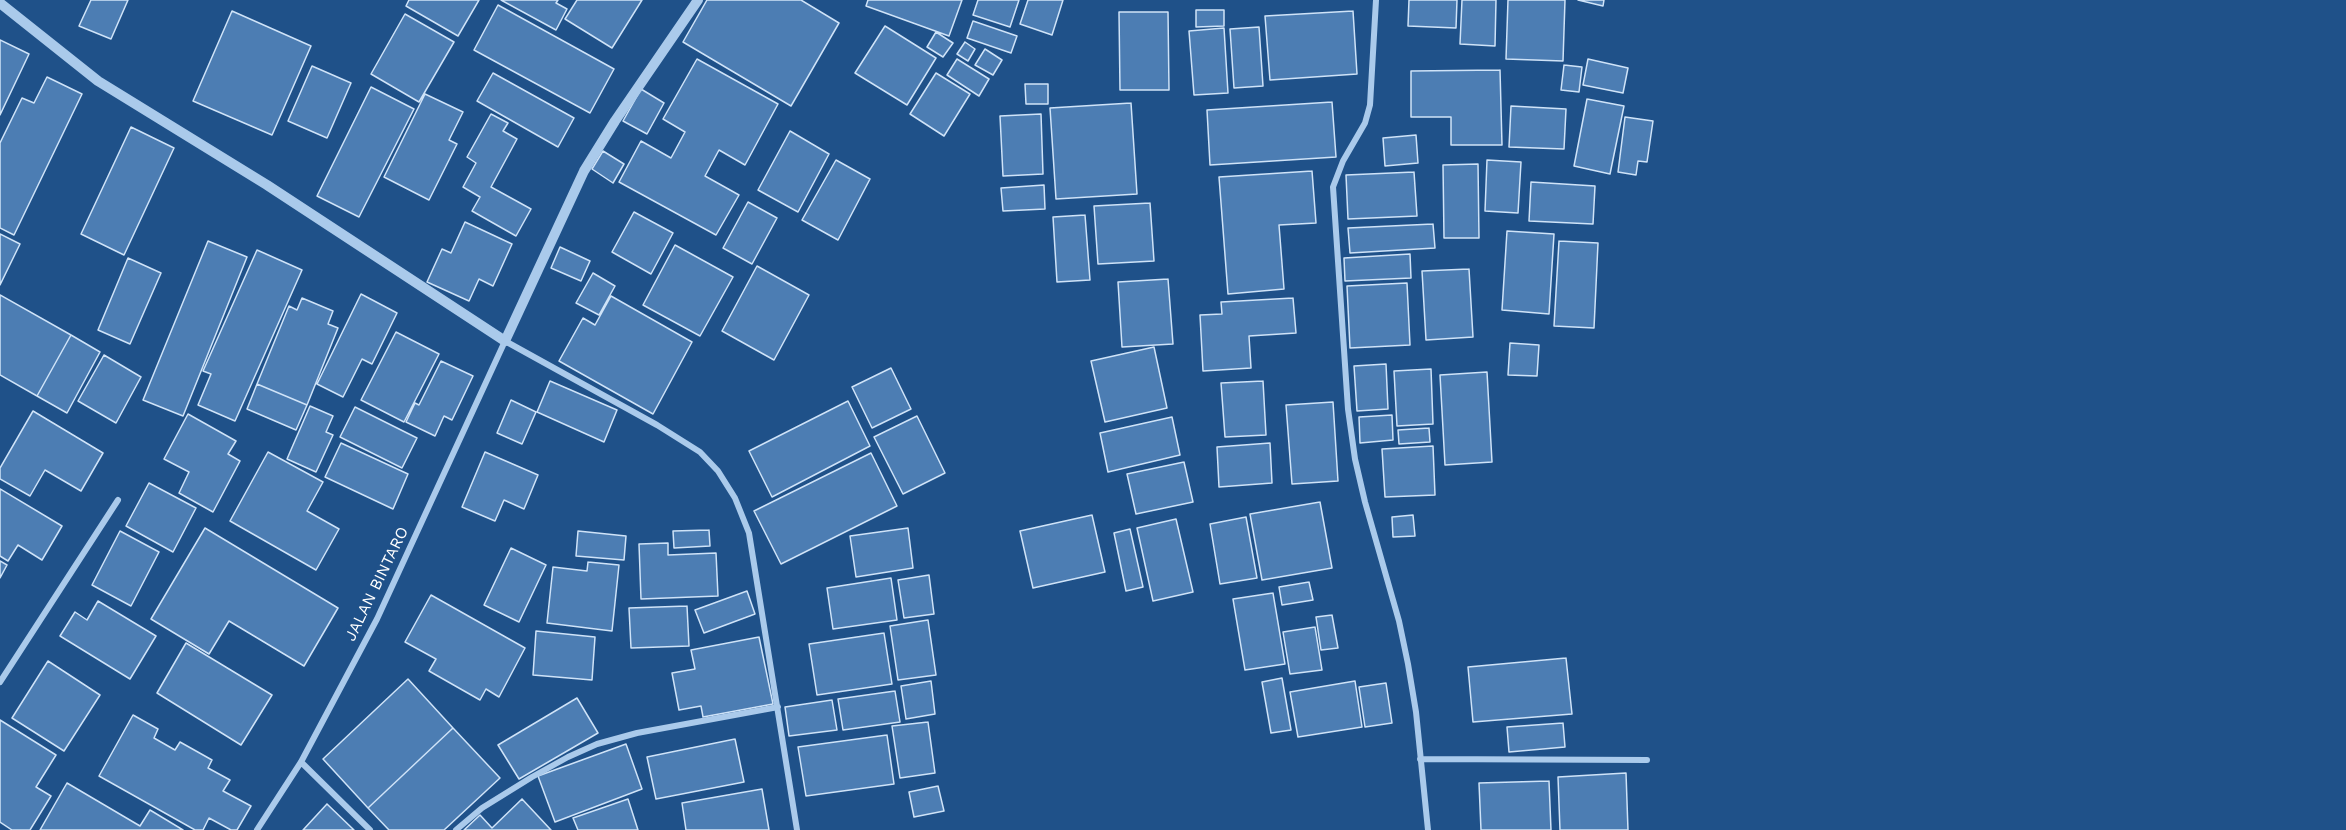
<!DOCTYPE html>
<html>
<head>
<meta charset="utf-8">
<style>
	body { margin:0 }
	canvas { display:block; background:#1f5189 }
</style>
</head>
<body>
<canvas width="2346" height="830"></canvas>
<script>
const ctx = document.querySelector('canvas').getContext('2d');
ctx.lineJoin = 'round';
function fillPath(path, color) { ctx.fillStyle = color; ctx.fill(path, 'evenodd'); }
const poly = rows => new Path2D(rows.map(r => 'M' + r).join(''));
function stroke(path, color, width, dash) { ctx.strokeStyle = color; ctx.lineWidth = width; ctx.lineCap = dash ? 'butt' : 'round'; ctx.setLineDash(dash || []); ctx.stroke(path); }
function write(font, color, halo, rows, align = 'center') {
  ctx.font = font + ' "Work Sans",sans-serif'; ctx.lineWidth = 6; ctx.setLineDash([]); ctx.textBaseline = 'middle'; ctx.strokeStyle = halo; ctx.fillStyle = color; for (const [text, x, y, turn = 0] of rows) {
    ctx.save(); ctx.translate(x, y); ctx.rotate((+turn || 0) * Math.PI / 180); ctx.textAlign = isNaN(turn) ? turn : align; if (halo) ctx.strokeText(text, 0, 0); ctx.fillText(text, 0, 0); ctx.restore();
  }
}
const building = poly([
	[91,0,128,0,111,39,79,26,91,0],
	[409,0,479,0,458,36,406,6,409,0],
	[501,0,558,0,556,3,567,9,556,30,501,0],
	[577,0,642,0,612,48,565,19,577,0],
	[707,0,801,0,839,23,791,106,683,42,707,0],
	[868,0,962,0,949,36,866,6,868,0],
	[978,0,1019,0,1010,27,973,15,978,0],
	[1028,0,1063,0,1052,35,1020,24,1028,0],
	[1409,0,1457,0,1456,28,1408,26,1409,0],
	[1462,0,1496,0,1495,46,1460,44,1462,0],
	[1508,0,1565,0,1563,61,1506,59,1508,0],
	[1578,0,1604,0,1603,6,1578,0],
	[498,5,614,69,590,113,474,50,498,5],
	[1196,10,1224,10,1224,26,1196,27,1196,10],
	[232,11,311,46,272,135,193,101,232,11],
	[1353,11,1357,74,1270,80,1265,16,1353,11],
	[1119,12,1168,12,1169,90,1120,90,1119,12],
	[405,14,454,42,419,102,371,74,405,14],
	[973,21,1017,36,1011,53,967,38,973,21],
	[885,26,936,58,907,105,855,73,885,26],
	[1259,27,1263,86,1234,88,1230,29,1259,27],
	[1224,28,1228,93,1194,95,1189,31,1224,28],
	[936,32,953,43,943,57,927,47,936,32],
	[0,40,29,54,0,115,0,40],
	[965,42,975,49,968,61,957,54,965,42],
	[985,49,1002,60,993,75,975,65,985,49],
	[697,59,778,104,745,165,719,150,705,176,739,195,716,235,619,182,641,141,671,158,685,132,663,119,697,59],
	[957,59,989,79,979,96,947,75,957,59],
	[1588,59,1628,68,1623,93,1583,85,1588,59],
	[1564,65,1582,67,1579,92,1561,90,1564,65],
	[312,66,351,83,327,138,288,121,312,66],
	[1500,70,1502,145,1451,145,1451,117,1411,117,1411,71,1500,70],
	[493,73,574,118,558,147,477,101,493,73],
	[936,73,970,94,944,136,910,114,936,73],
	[47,77,82,94,14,235,0,228,0,143,22,98,34,103,47,77],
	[1025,84,1048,84,1048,104,1026,104,1025,84],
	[371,87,414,109,359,217,317,196,371,87],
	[641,89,664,103,647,134,623,121,641,89],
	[425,94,463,112,449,140,457,144,429,200,384,177,425,94],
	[1587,99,1624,106,1610,174,1574,166,1587,99],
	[1332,102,1336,157,1210,165,1207,110,1332,102],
	[1131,103,1137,194,1056,199,1050,108,1131,103],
	[1511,106,1566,109,1564,149,1509,147,1511,106],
	[491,114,508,123,503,131,517,139,491,187,531,209,516,236,472,211,480,197,463,187,476,163,467,157,491,114],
	[1041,114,1043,174,1003,176,1000,116,1041,114],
	[1625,117,1653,121,1647,162,1638,161,1636,175,1618,172,1625,117],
	[131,127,174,148,124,255,81,234,131,127],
	[790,131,829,154,798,212,758,190,790,131],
	[1416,135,1418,163,1385,166,1383,138,1416,135],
	[603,151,624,164,613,183,592,169,603,151],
	[836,160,870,179,838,240,802,220,836,160],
	[1487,160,1521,162,1518,213,1485,211,1487,160],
	[1478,164,1479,238,1444,238,1443,165,1478,164],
	[1312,171,1316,223,1279,225,1284,289,1228,294,1219,177,1312,171],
	[1414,172,1417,216,1348,219,1346,175,1414,172],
	[1531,182,1595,186,1593,224,1529,221,1531,182],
	[1044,185,1045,209,1003,211,1001,188,1044,185],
	[748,202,777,218,752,264,723,248,748,202],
	[1150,203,1154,261,1098,264,1094,206,1150,203],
	[634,212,673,233,651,274,612,252,634,212],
	[1085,215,1090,280,1057,282,1053,217,1085,215],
	[465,222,512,244,493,286,479,279,469,301,427,282,442,249,451,253,465,222],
	[1433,224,1435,248,1350,253,1348,228,1433,224],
	[1507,231,1554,234,1549,314,1502,310,1507,231],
	[0,234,20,244,0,285,0,234],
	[208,241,247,257,183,416,143,400,208,241],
	[1559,241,1598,243,1594,328,1554,326,1559,241],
	[675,245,733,277,700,336,643,305,675,245],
	[560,247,590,261,581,281,551,268,560,247],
	[257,250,302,270,235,421,198,405,211,374,203,371,257,250],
	[1410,254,1411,278,1345,281,1344,258,1410,254],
	[128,258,161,273,130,344,98,330,128,258],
	[757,266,809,295,774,360,722,331,757,266],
	[1469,269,1473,337,1426,340,1422,271,1469,269],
	[593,273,615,286,599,315,576,303,593,273],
	[1168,279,1173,344,1122,347,1118,282,1168,279],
	[1407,283,1410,345,1350,348,1347,286,1407,283],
	[361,294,397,313,372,364,362,359,343,397,317,384,361,294],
	[0,295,71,335,37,396,0,375,0,295],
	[611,296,692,342,653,414,559,361,583,318,595,325,611,296],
	[302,298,333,311,328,324,338,328,307,405,257,384,289,306,297,310,302,298],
	[1293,298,1296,333,1249,336,1251,368,1203,371,1200,315,1222,314,1221,302,1293,298],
	[396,332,439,354,404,422,361,400,396,332],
	[71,335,100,352,67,413,37,396,71,335],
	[1510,343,1539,345,1537,376,1508,375,1510,343],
	[1154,347,1167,408,1105,422,1091,361,1154,347],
	[104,355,141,377,116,423,78,401,104,355],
	[441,361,473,376,452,420,444,416,435,436,406,422,415,403,419,405,441,361],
	[1386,364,1388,409,1357,411,1354,366,1386,364],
	[891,368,911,409,872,428,852,387,891,368],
	[1431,369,1433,424,1397,426,1394,371,1431,369],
	[1487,372,1492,462,1445,465,1440,375,1487,372],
	[550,381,617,410,604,442,537,412,550,381],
	[1263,381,1266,435,1225,437,1221,383,1263,381],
	[257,384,307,405,296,430,247,409,257,384],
	[511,400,536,412,522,444,497,433,511,400],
	[848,401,870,446,772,497,749,451,848,401],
	[1333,402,1338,481,1292,484,1286,405,1333,402],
	[310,406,333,416,326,432,333,435,316,472,287,459,310,406],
	[355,407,417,438,402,468,340,437,355,407],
	[33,411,103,453,81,491,45,470,30,496,0,479,0,468,33,411],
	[188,414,236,441,228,454,240,461,213,512,179,493,189,472,164,459,188,414],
	[1392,415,1393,440,1360,443,1359,417,1392,415],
	[917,416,945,473,903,494,874,437,917,416],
	[1172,417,1180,455,1108,472,1100,433,1172,417],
	[1429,428,1430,442,1399,444,1398,430,1429,428],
	[341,443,408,474,393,509,325,477,341,443],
	[1270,443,1272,483,1219,487,1217,447,1270,443],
	[1433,446,1435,495,1385,497,1382,449,1433,446],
	[268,452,323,482,307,511,339,529,316,570,230,521,268,452],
	[485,452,538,475,524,509,504,500,495,521,462,507,485,452],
	[871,453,897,506,781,564,754,511,871,453],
	[1184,462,1193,502,1136,514,1127,474,1184,462],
	[149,483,196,508,173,552,126,526,149,483],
	[0,489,62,526,42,560,18,545,8,561,0,556,0,489],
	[1320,502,1332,568,1262,580,1250,514,1320,502],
	[1092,515,1105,572,1033,588,1020,531,1092,515],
	[1413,515,1415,536,1393,537,1392,517,1413,515],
	[1246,517,1257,578,1220,584,1210,524,1246,517],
	[1176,519,1193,592,1153,601,1137,528,1176,519],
	[205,528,338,608,304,666,229,621,209,654,151,619,205,528],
	[908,528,913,568,856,577,850,536,908,528],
	[1130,529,1143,587,1126,591,1114,533,1130,529],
	[709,530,710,546,674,548,673,531,709,530],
	[120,531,159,552,131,606,92,585,120,531],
	[578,531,626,536,624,560,576,556,578,531],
	[668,543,668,555,716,553,718,596,641,599,639,544,668,543],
	[511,548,546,565,519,622,484,605,511,548],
	[0,561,7,565,0,578,0,561],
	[588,562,619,565,612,631,547,623,553,567,587,571,588,562],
	[929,575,934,614,904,618,898,580,929,575],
	[891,578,897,620,833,629,827,588,891,578],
	[1309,582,1313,600,1282,605,1279,587,1309,582],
	[747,591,755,614,704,633,695,610,747,591],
	[1273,593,1285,664,1245,670,1233,599,1273,593],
	[431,595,525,648,499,697,486,689,480,700,429,671,436,659,405,642,431,595],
	[98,601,156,636,130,679,60,636,75,612,87,620,98,601],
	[687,606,689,646,631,648,629,608,687,606],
	[1332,615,1338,648,1321,650,1316,617,1332,615],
	[928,620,936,675,898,680,890,626,928,620],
	[1315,627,1322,670,1290,674,1283,632,1315,627],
	[536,631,595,637,592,680,533,675,536,631],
	[884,633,892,684,817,695,809,644,884,633],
	[759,637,773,704,703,717,701,706,679,710,672,673,695,669,691,650,759,637],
	[186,643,272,695,241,745,157,693,186,643],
	[1566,658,1572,714,1473,722,1468,667,1566,658],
	[48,661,100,695,64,751,12,718,48,661],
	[1282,678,1291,730,1271,733,1262,682,1282,678],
	[408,679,453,728,368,808,323,759,408,679],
	[931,681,935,714,906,719,901,686,931,681],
	[1355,681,1362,727,1298,737,1290,692,1355,681],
	[1386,683,1392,723,1365,727,1359,687,1386,683],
	[895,691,900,722,843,730,838,699,895,691],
	[577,698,598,733,519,779,498,745,577,698],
	[832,700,837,730,789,736,785,707,832,700],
	[133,715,158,729,154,738,175,750,180,742,212,760,208,768,230,780,223,791,251,806,237,830,231,830,209,818,203,830,195,830,99,776,133,715],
	[0,720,56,755,36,787,51,796,30,830,12,830,0,822,0,720],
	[928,722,935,773,900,778,892,726,928,722],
	[1563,723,1565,747,1509,752,1507,727,1563,723],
	[453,728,500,778,444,830,389,830,368,808,453,728],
	[887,735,894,784,806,796,798,747,887,735],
	[735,739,744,782,656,799,647,757,735,739],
	[626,744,642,789,555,822,538,776,626,744],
	[1626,773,1628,830,1560,830,1558,777,1626,773],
	[1549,781,1551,830,1481,830,1479,783,1549,781],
	[67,783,140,826,150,810,183,830,40,830,67,783],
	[938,786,944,811,914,817,909,792,938,786],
	[762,789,769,830,686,830,682,803,762,789],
	[522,799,551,830,464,830,480,815,492,828,522,799],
	[628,799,638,830,578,830,573,818,628,799],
	[327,804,354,830,303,830,327,804]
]);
fillPath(building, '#4c7db3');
stroke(building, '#cfe3f8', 1.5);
stroke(poly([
	[1376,0,1370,105,1365,123,1343,161,1333,187,1348,409,1355,459,1365,502,1399,621,1408,664,1416,712,1428,830],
	[0,682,118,500],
	[1420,759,1647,760],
	[301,762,370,830],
	[257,830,301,762,377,619,505,341,657,425,700,452,718,471,735,498,749,533,797,830],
	[456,830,482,808,532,777,568,757,597,744,637,733,778,707]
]), '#aacaeb', 6);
stroke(poly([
	[0,3,98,81,267,185,505,341,584,171,615,121,698,0]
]), '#aacaeb', 10);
write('16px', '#fff', '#1f5189', [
	["JALAN BINTARO",377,584,-64]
]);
</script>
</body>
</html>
